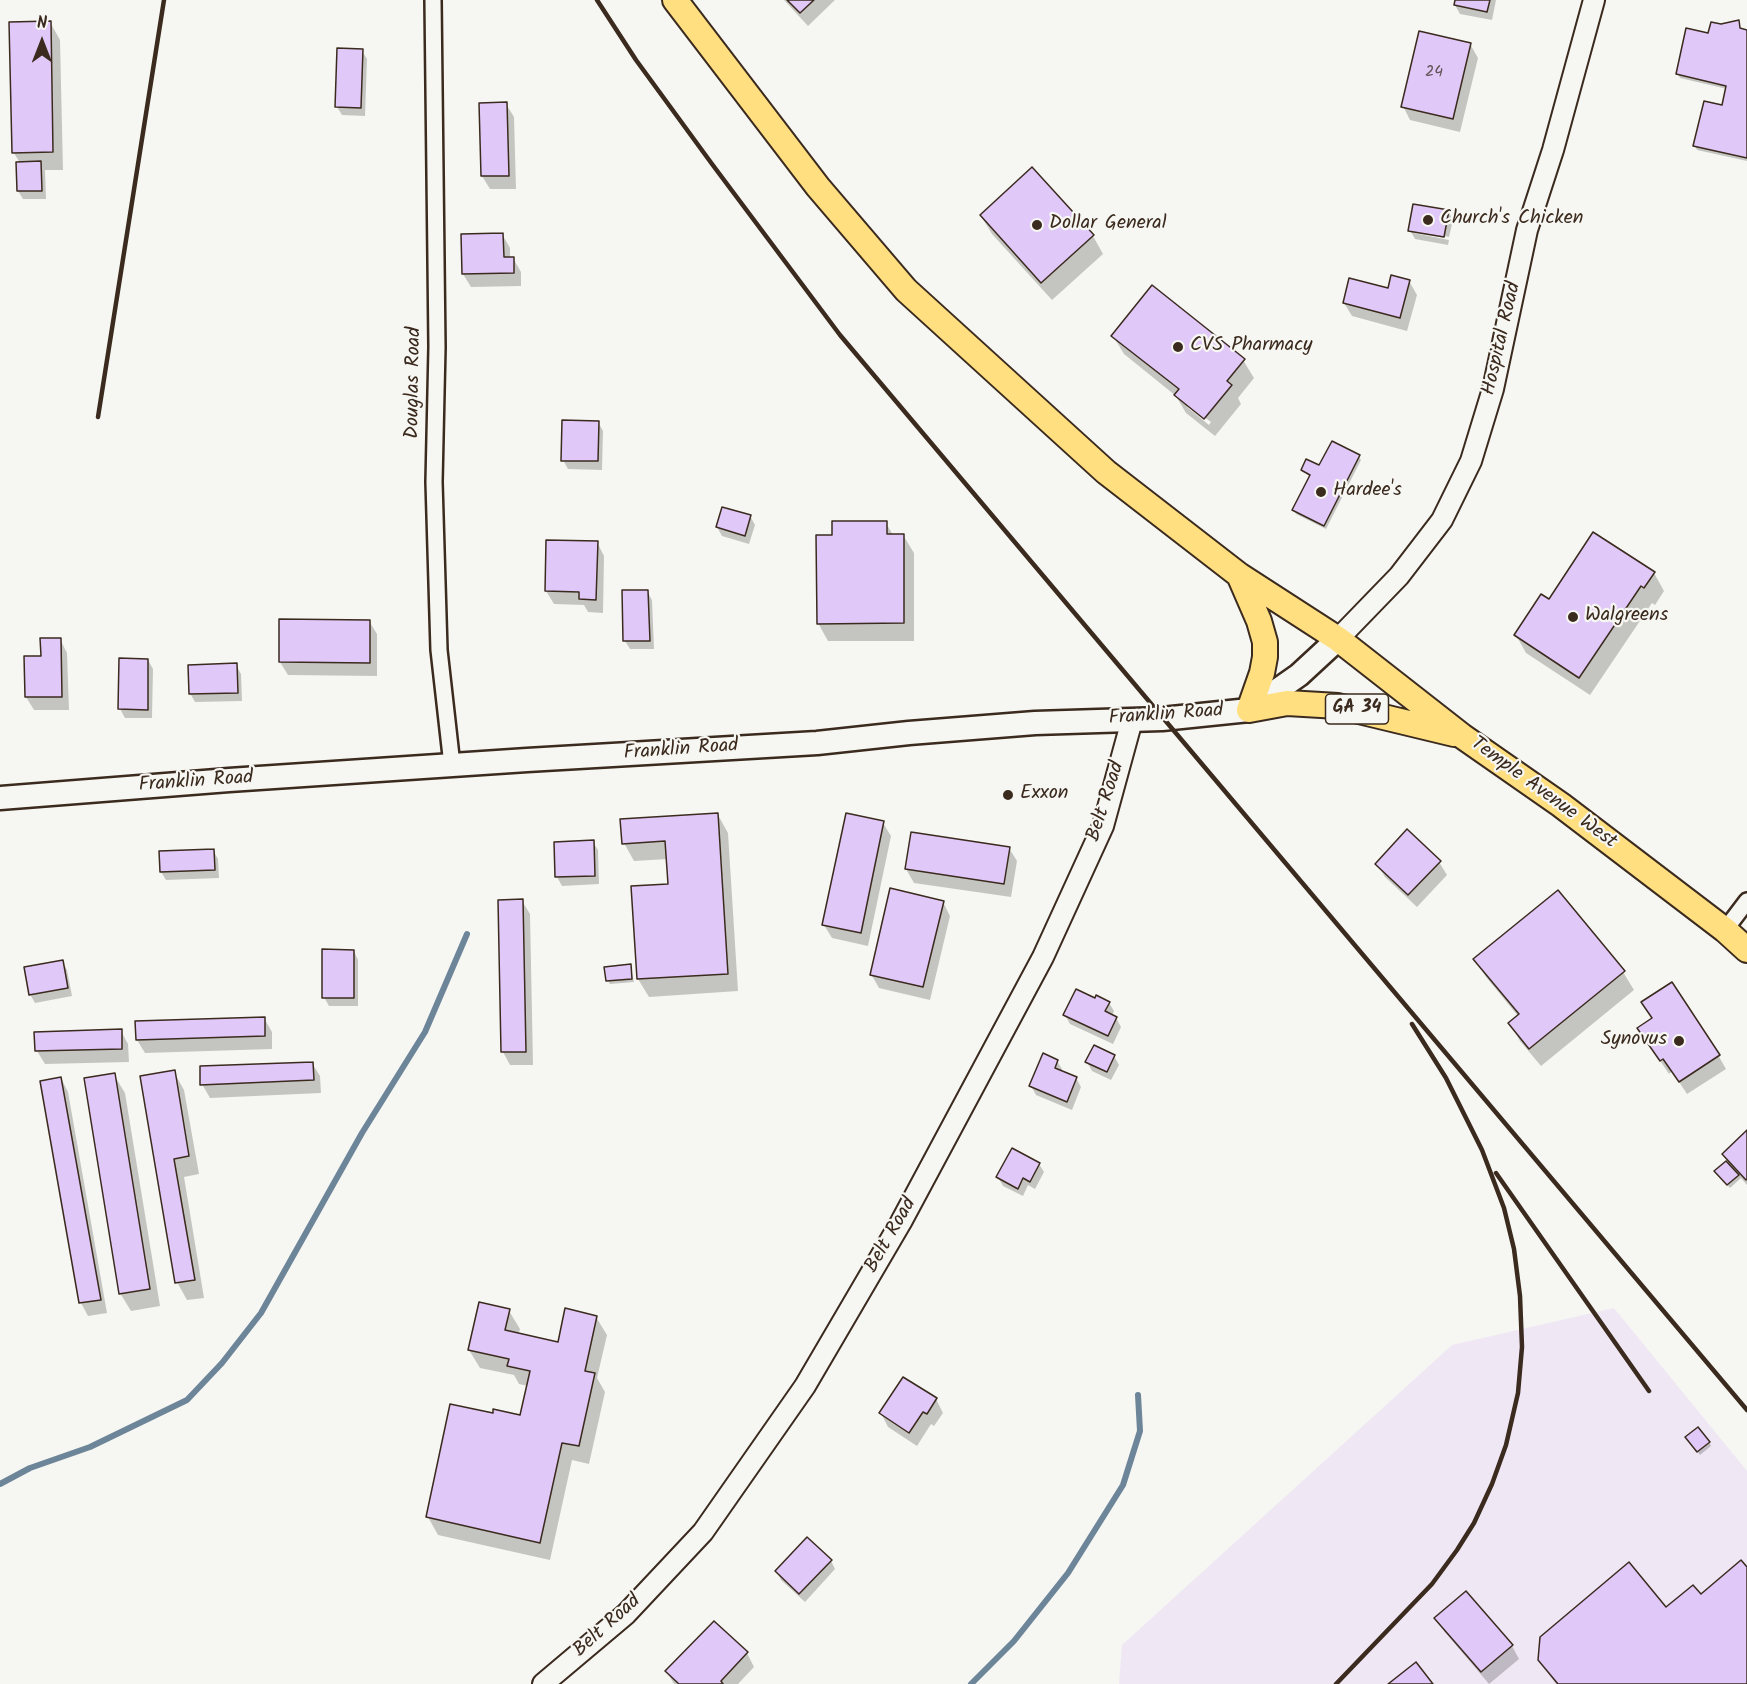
<!DOCTYPE html>
<html>
<head>
<meta charset="utf-8">
<style>
	body { margin:0 }
	#map { position:relative; width:1747px; height:1684px; overflow:hidden; background:#f6f6f2; font-family:Kalam,sans-serif }
	canvas { display:block }
	.north { position:absolute; left:12px; top:12px; width:60px; height:60px; -webkit-text-stroke:4px #f6f6f2; paint-order:stroke; rotate:0deg; font-size:16px; font-weight:700; line-height:24px; text-align:center; color:#3b2a1e }
	.north::after { content:''; display:block; margin:auto; width:21px; height:27px; background:#3b2a1e; clip-path:polygon(50% 0,100% 100%,50% 72%,0 100%) }
</style>
</head>
<body>
<div id="map">
<canvas width="1747" height="1684"></canvas>
<div class="north">N</div>
</div>
<script>
const ctx = document.querySelector('canvas').getContext('2d');
ctx.lineJoin = 'round';
function fillPath(path, color) { ctx.fillStyle = color; ctx.fill(path, 'evenodd'); }
const poly = rows => new Path2D(rows.map(r => 'M' + r).join(''));
function stroke(path, color, width, dash) { ctx.strokeStyle = color; ctx.lineWidth = width; ctx.lineCap = dash ? 'butt' : 'round'; ctx.setLineDash(dash || []); ctx.stroke(path); }
function write(font, color, halo, rows, align = 'center') {
  ctx.font = font + ' Kalam,sans-serif'; ctx.lineWidth = 4.5; ctx.setLineDash([]); ctx.textBaseline = 'middle'; ctx.strokeStyle = halo; ctx.fillStyle = color; for (const [text, x, y, turn = 0] of rows) {
    ctx.save(); ctx.translate(x, y); ctx.rotate((+turn || 0) * Math.PI / 180); ctx.textAlign = isNaN(turn) ? turn : align; if (halo) ctx.strokeText(text, 0, 0); ctx.fillText(text, 0, 0); ctx.restore();
  }
}
fillPath(poly([
	[1614,1308,1747,1471,1747,1684,1119,1684,1122,1645,1452,1345]
]), '#efe8f4');
fillPath(poly([
	[784,0,835,0,808,26],
	[1456,0,1496,0,1492,20,1460,14,1455,5],
	[50,22,60,40,63,170,45,170,46,199,23,199,18,191,20,163,14,153],
	[1738,22,1741,30,1747,31,1747,161,1697,150,1695,146,1723,107,1727,89,1680,78,1678,74,1709,35,1721,26],
	[1470,44,1478,58,1460,132,1410,120,1403,106],
	[362,51,367,59,365,116,342,115,337,107],
	[506,104,514,117,516,189,490,189,482,176],
	[1032,170,1093,236,1103,254,1052,300,992,234,981,216],
	[1448,211,1453,220,1449,237,1414,230,1414,233,1449,240,1448,245,1415,239,1410,230],
	[502,234,510,248,510,258,513,258,521,272,521,286,471,287,463,274,462,236],
	[1409,281,1417,295,1407,331,1352,316,1344,303],
	[1113,336,1243,360,1254,378,1238,398,1241,404,1215,436,1186,413,1176,396,1124,354],
	[1187,404,1211,422,1209,425,1187,407],
	[598,422,603,431,602,470,568,469,563,460],
	[1332,443,1359,457,1361,460,1326,529,1296,514,1294,510,1311,477,1305,473,1302,470,1319,467],
	[750,516,755,525,749,544,722,536,717,527],
	[886,523,893,535,903,535,914,553,914,641,828,641,818,623,834,536],
	[597,542,604,556,603,613,588,612,584,605,554,604,546,591],
	[1654,573,1664,591,1655,605,1652,603,1590,695,1526,653,1516,635,1549,601],
	[647,591,652,600,654,649,630,649,625,641],
	[280,620,369,621,377,634,377,676,288,675,280,662],
	[60,639,67,653,69,710,34,710,26,697,42,657],
	[148,660,153,669,152,718,125,718,120,709],
	[236,665,241,674,242,701,195,702,190,693],
	[718,815,728,833,738,991,649,997,638,979,670,885,668,859,634,861,624,843],
	[883,823,891,836,868,946,832,938,824,925],
	[593,842,598,850,599,884,562,886,557,877,556,843],
	[1009,848,1017,861,1011,897,914,883,906,869],
	[213,850,218,859,219,878,166,880,161,872],
	[1439,862,1447,875,1417,907,1385,877,1377,864],
	[522,901,530,914,533,1065,510,1065,503,1052],
	[943,902,950,916,930,1000,879,988,871,974],
	[354,951,358,960,358,1006,329,1006,324,997],
	[1475,959,1623,972,1634,990,1541,1066,1520,1041,1510,1023,1518,1016,1486,977],
	[62,961,67,970,72,996,35,1003,30,994],
	[630,966,634,982,610,984,608,981],
	[1096,1000,1109,1003,1114,1011,1112,1016,1116,1018,1121,1027,1113,1044,1070,1024,1065,1015],
	[264,1018,272,1032,272,1049,145,1053,137,1040],
	[121,1031,128,1044,129,1062,45,1064,37,1051,36,1034],
	[1647,1041,1718,1055,1726,1069,1687,1094,1672,1071,1669,1074],
	[1114,1056,1119,1065,1111,1080,1092,1071,1087,1062],
	[1057,1061,1062,1069,1061,1072,1076,1078,1081,1087,1072,1110,1036,1095,1031,1086],
	[312,1063,320,1076,321,1093,210,1098,202,1084],
	[174,1072,184,1090,199,1174,184,1177,204,1298,187,1300,177,1282,142,1077],
	[114,1075,125,1093,160,1306,131,1311,120,1293],
	[61,1078,68,1092,107,1313,88,1316,81,1303,42,1082],
	[1747,1132,1747,1185,1741,1178,1730,1188,1716,1172,1728,1162,1723,1154],
	[1039,1164,1044,1172,1035,1189,1028,1185,1023,1196,1003,1186,998,1177],
	[509,1311,520,1329,518,1335,559,1344,596,1317,607,1335,597,1378,605,1392,589,1464,572,1460,550,1560,438,1535,428,1517,494,1415,521,1417,528,1386,519,1384,514,1375,480,1368,469,1350],
	[936,1399,943,1413,934,1426,931,1424,917,1446,888,1427,881,1413],
	[1689,1441,1709,1442,1711,1446,1700,1455],
	[831,1561,835,1569,805,1602,781,1580,777,1572],
	[1747,1569,1747,1684,1556,1684,1539,1660,1700,1596],
	[1436,1618,1512,1646,1519,1659,1489,1684,1444,1631],
	[747,1653,754,1667,738,1684,674,1684,667,1672]
]), '#0003');
stroke(poly([
	[0,1484,30,1468,90,1447,187,1400,222,1363,261,1313,362,1133,425,1032,467,934],
	[971,1684,1014,1641,1068,1573,1123,1485,1140,1431,1138,1395]
]), '#6d8599', 6);
const building = poly([
	[787,0,814,0,800,13,787,0],
	[1455,0,1490,0,1487,12,1454,5,1455,0],
	[1739,20,1740,28,1747,30,1747,158,1693,146,1704,101,1722,105,1726,86,1676,74,1686,28,1708,33,1711,22,1721,24,1739,20],
	[51,21,53,152,12,153,9,22,51,21],
	[1419,31,1471,43,1453,119,1401,107,1419,31],
	[337,48,363,49,361,108,335,107,337,48],
	[507,102,509,176,481,176,479,103,507,102],
	[41,161,42,191,17,191,16,162,41,161],
	[1032,167,1094,235,1041,283,980,215,1032,167],
	[1413,204,1449,210,1444,237,1408,231,1413,204],
	[503,233,504,257,514,257,514,273,462,274,461,234,503,233],
	[1391,275,1410,280,1400,318,1343,303,1349,278,1388,288,1391,275],
	[1152,285,1245,359,1227,381,1232,385,1204,419,1174,395,1179,389,1111,336,1152,285],
	[562,420,599,421,598,461,561,461,562,420],
	[1332,441,1360,455,1324,526,1292,510,1310,475,1301,470,1306,459,1319,465,1332,441],
	[722,507,751,515,745,536,716,527,722,507],
	[832,521,887,521,887,534,904,534,904,623,817,624,816,535,832,535,832,521],
	[1593,532,1655,572,1644,588,1641,586,1579,678,1514,635,1541,594,1549,599,1593,532],
	[546,540,598,541,596,600,579,599,579,592,545,591,546,540],
	[622,590,648,590,650,641,623,641,622,590],
	[279,619,370,620,370,663,279,662,279,619],
	[40,638,61,638,62,697,25,697,24,656,41,656,40,638],
	[119,658,148,659,148,710,118,709,119,658],
	[237,663,238,693,189,694,188,665,237,663],
	[718,813,728,974,637,979,631,886,668,884,665,841,622,844,620,819,718,813],
	[846,813,884,821,861,933,822,925,846,813],
	[1407,829,1441,861,1408,895,1375,864,1407,829],
	[911,832,1010,847,1004,884,905,869,911,832],
	[594,840,595,876,555,877,554,842,594,840],
	[214,849,215,870,160,872,159,851,214,849],
	[890,888,944,901,923,987,870,975,890,888],
	[1558,890,1625,971,1529,1049,1508,1023,1519,1014,1473,959,1558,890],
	[523,899,526,1052,501,1052,498,900,523,899],
	[322,949,354,950,354,998,322,998,322,949],
	[63,960,68,988,29,995,24,967,63,960],
	[631,964,632,979,606,981,604,967,631,964],
	[1672,982,1720,1055,1679,1082,1663,1059,1660,1061,1637,1028,1652,1018,1641,1002,1672,982],
	[1076,989,1095,998,1096,995,1110,1002,1105,1011,1117,1017,1108,1036,1063,1015,1076,989],
	[265,1017,265,1036,136,1040,135,1021,265,1017],
	[122,1029,122,1049,35,1051,34,1032,122,1029],
	[1094,1045,1115,1055,1107,1072,1085,1062,1094,1045],
	[1043,1053,1058,1060,1055,1068,1077,1077,1067,1102,1029,1086,1043,1053],
	[313,1062,314,1080,200,1085,200,1066,313,1062],
	[175,1070,189,1156,174,1159,195,1280,175,1283,140,1076,175,1070],
	[115,1073,150,1289,119,1294,84,1078,115,1073],
	[61,1077,101,1300,79,1303,40,1081,61,1077],
	[1747,1130,1747,1179,1746,1180,1722,1154,1747,1130],
	[1012,1148,1040,1163,1030,1182,1023,1178,1018,1189,996,1177,1012,1148],
	[1726,1161,1739,1175,1727,1185,1714,1171,1726,1161],
	[479,1302,510,1309,505,1330,558,1342,565,1308,597,1316,585,1371,595,1373,579,1446,562,1443,540,1543,426,1517,450,1404,493,1413,493,1409,520,1415,530,1371,507,1366,509,1359,468,1350,479,1302],
	[903,1377,937,1398,927,1414,923,1412,909,1433,879,1413,903,1377],
	[1698,1427,1710,1442,1697,1452,1685,1437,1698,1427],
	[807,1537,832,1560,799,1594,775,1571,807,1537],
	[1741,1560,1747,1567,1747,1684,1558,1684,1538,1660,1540,1637,1629,1562,1666,1607,1693,1585,1701,1594,1741,1560],
	[1466,1591,1513,1645,1481,1672,1434,1618,1466,1591],
	[714,1621,748,1652,721,1681,723,1684,679,1684,665,1671,714,1621],
	[1416,1662,1433,1684,1388,1684,1416,1662]
]);
fillPath(building, '#e0c8f8');
stroke(building, '#3b2a1e', 1.5);
const minor = poly([
	[433,0,437,347,434,482,439,650,452,765],
	[1725,930,1747,901]
]);
const tertiary = poly([
	[1338,639,1399,576,1442,520,1471,461,1493,389,1527,230,1553,150,1594,0],
	[543,1684,626,1614,703,1532,805,1386,901,1222,1043,957,1103,826,1132,720]
]);
const secondary = poly([
	[0,798,229,780,527,760,817,743,909,733,1035,723,1162,719,1249,710,1299,675,1338,639]
]);
const primary = poly([
	[675,0,818,187,906,290,1106,472,1239,575,1338,639,1462,736,1561,805,1725,930,1747,950],
	[1239,575,1259,621,1265,642,1265,657,1262,673,1249,710,1287,703,1338,706,1454,734]
]);
stroke(minor, '#3b2a1e', 20);
stroke(tertiary, '#3b2a1e', 24);
stroke(secondary, '#3b2a1e', 27);
stroke(primary, '#3b2a1e', 28);
stroke(minor, '#f6f6f2', 15);
stroke(tertiary, '#f6f6f2', 20);
stroke(secondary, '#f6f6f2', 22);
stroke(primary, '#ffdf80', 24);
stroke(poly([
	[597,0,636,60,712,164,840,335,1747,1410],
	[98,417,164,0],
	[1496,1173,1649,1391],
	[1336,1684,1432,1584,1457,1550,1474,1523,1492,1484,1506,1445,1518,1393,1522,1347,1520,1296,1514,1249,1504,1208,1482,1150,1446,1078,1412,1024]
]), '#3b2a1e', 4.5);
for (const [x, y, r, color] of [
	[1428,220,6,"#3b2a1e"],
	[1037,225,6,"#3b2a1e"],
	[1178,347,6,"#3b2a1e"],
	[1321,492,6,"#3b2a1e"],
	[1573,617,6,"#3b2a1e"],
	[1008,795,6,"#3b2a1e"],
	[1679,1041,6,"#3b2a1e"]
]) { const dot = new Path2D(); dot.arc(x, y, r, 0, 2 * Math.PI); ctx.fillStyle = color; ctx.fill(dot); stroke(dot, '#f6f6f2', 2); }
write('16px', '#645254', null, [
	["24",1434,73]
]);
for (const [x, y, w] of [
	[1357,709,63]
]) { const box = new Path2D(); box.roundRect(x - w / 2, y - 15, w, 30, 4.5); ctx.fillStyle = '#f6f6f2'; ctx.fill(box); stroke(box, '#3b2a1e', 1.5); }
write('bold 18px', '#3b2a1e', null, [
	["GA 34",1357,709]
]);
write('20px', '#3b2a1e', '#f6f6f2', [
	["Church's Chicken",1440,220],
	["Dollar General",1049,225],
	["CVS Pharmacy",1190,347],
	["Hardee's",1333,492],
	["Walgreens",1585,617],
	["Exxon",1020,795],
	["Synovus",1667,1041,"right"]
], 'left');
write('20px', '#3b2a1e', '#f6f6f2', [
	["Hospital Road",1503,339,-77],
	["Douglas Road",415,383,-89],
	["Franklin Road",1166,716,-4],
	["Franklin Road",681,751,-4],
	["Franklin Road",196,783,-4],
	["Temple Avenue West",1543,794,36],
	["Belt Road",1107,802,-72],
	["Belt Road",892,1236,-60],
	["Belt Road",608,1627,-42]
]);
</script>
</body>
</html>
